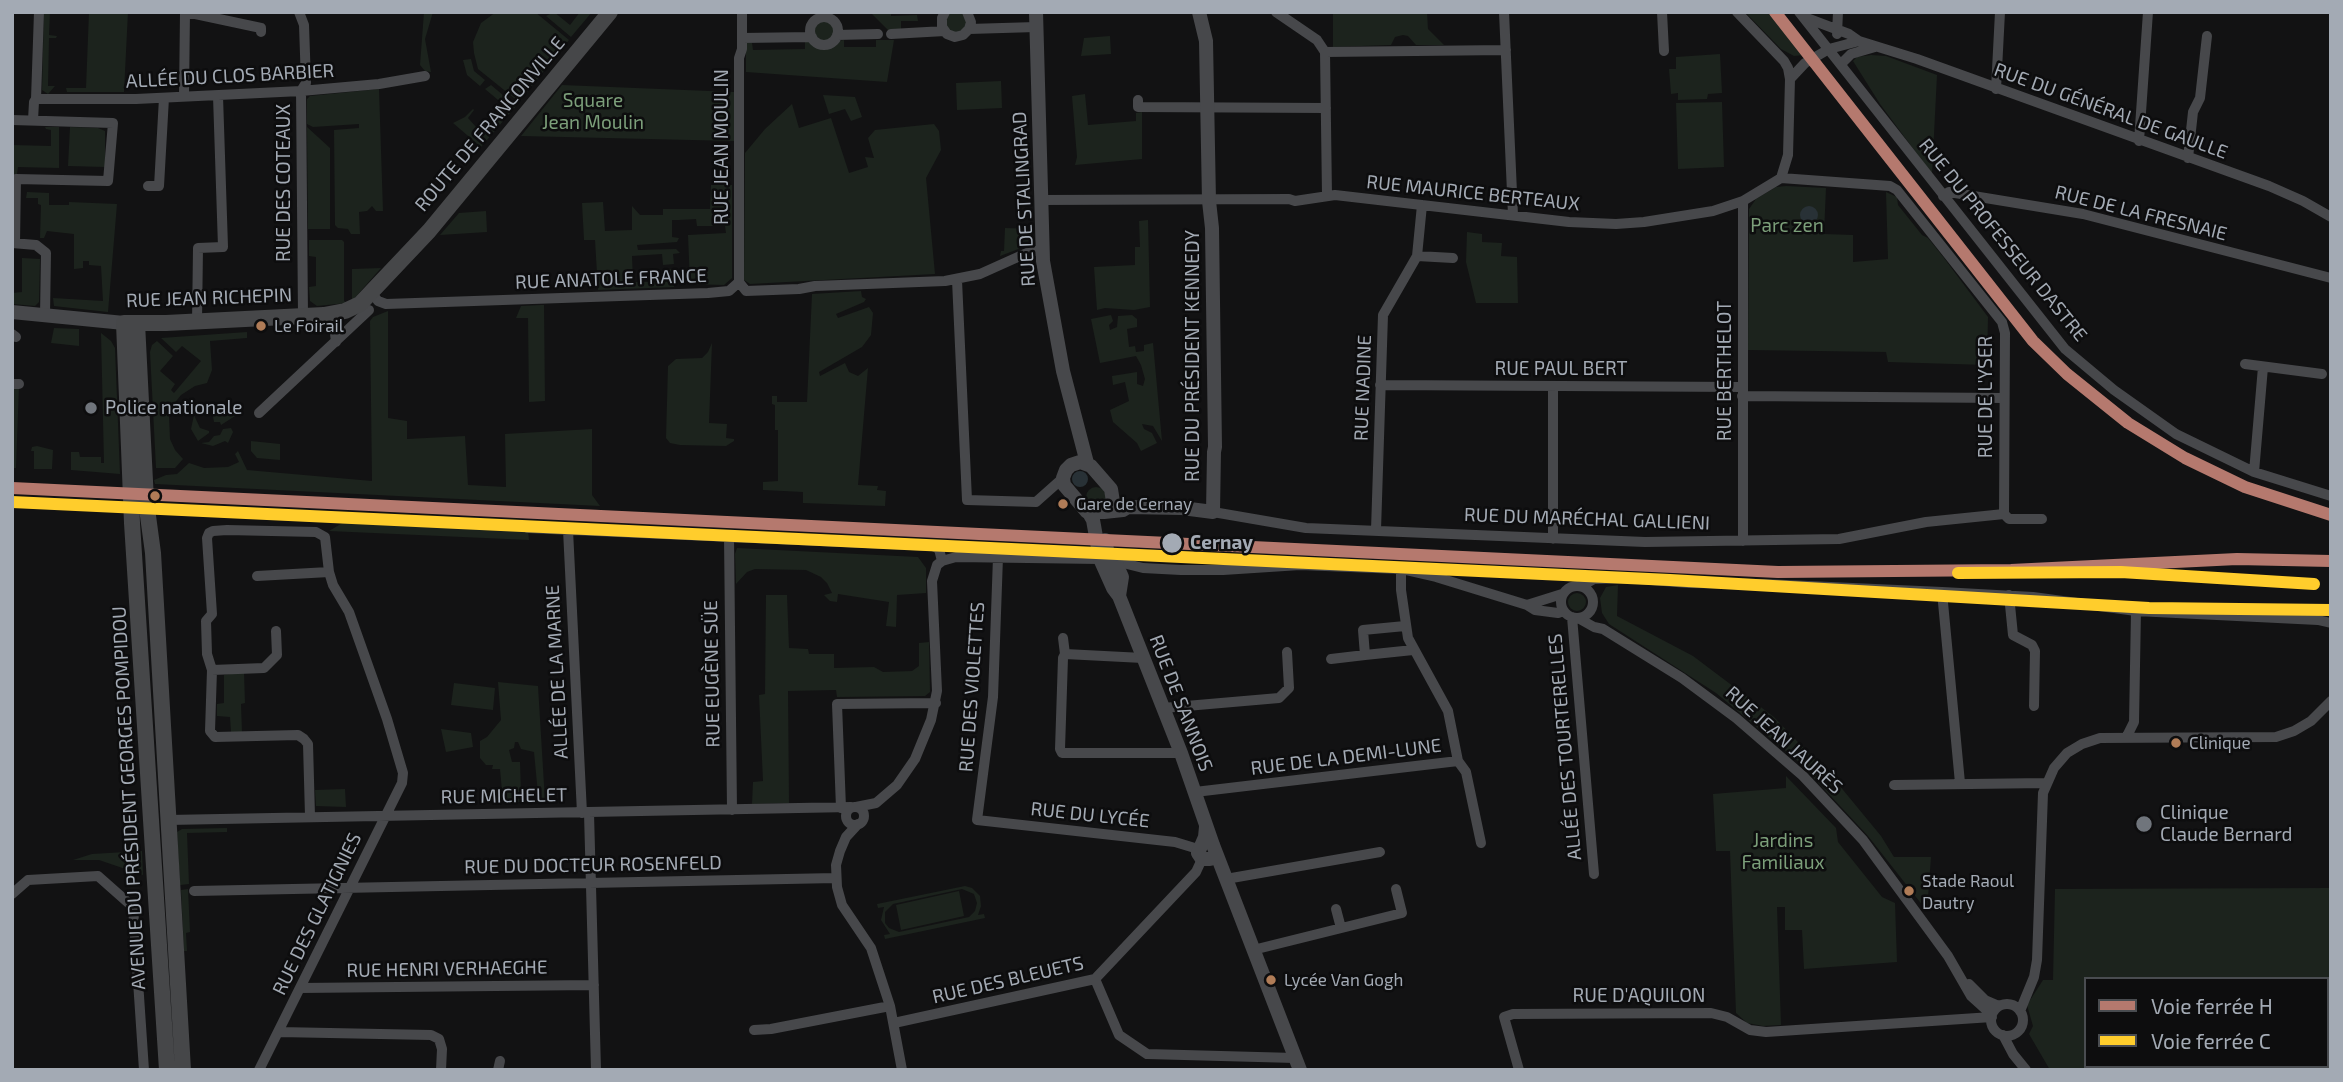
<!DOCTYPE html>
<html>
<head>
<meta charset="utf-8">
<style>
	body { margin:0 }
	#map { position:relative; width:2343px; height:1082px; overflow:hidden; background:#121213; font-family:"Exo 2",sans-serif }
	canvas { display:block }
	.frame { position:absolute; inset:0; border:14px solid #a3aab4; pointer-events:none }
	.legend { position:absolute; left:2084px; top:977px; width:245px; height:91px; box-sizing:border-box; background:#0d0d0e; border:2px solid #494c50; margin:0; padding:9px 12px; list-style:none; font-size:21px; color:#a3aab4 }
	.legend li { display:flex; align-items:center; gap:14px; height:35px }
	.legend b { width:35px; border:2px solid #494c50 }
</style>
</head>
<body>
<div id="map">
<canvas width="2343" height="1082"></canvas>
<div class="frame"></div>
<ul class="legend">
<li><b style="height:9px;background:#b5796e"></b>Voie ferrée H</li>
<li><b style="height:9px;background:#ffcd2c"></b>Voie ferrée C</li>
</ul>
</div>
<script>
const ctx = document.querySelector('canvas').getContext('2d');
ctx.lineJoin = 'round';
function fillPath(path, color) { ctx.fillStyle = color; ctx.fill(path, 'evenodd'); }
const poly = rows => new Path2D(rows.map(r => 'M' + r).join(''));
function stroke(path, color, width, dash) { ctx.strokeStyle = color; ctx.lineWidth = width; ctx.lineCap = dash ? 'butt' : 'round'; ctx.setLineDash(dash || []); ctx.stroke(path); }
function write(font, color, halo, rows, align = 'center') {
  ctx.font = font + ' "Exo 2",sans-serif'; ctx.lineWidth = 5; ctx.setLineDash([]); ctx.textBaseline = 'middle'; ctx.strokeStyle = halo; ctx.fillStyle = color; for (const [text, x, y, turn = 0] of rows) {
    ctx.save(); ctx.translate(x, y); ctx.rotate((+turn || 0) * Math.PI / 180); ctx.textAlign = isNaN(turn) ? turn : align; if (halo) ctx.strokeText(text, 0, 0); ctx.fillText(text, 0, 0); ctx.restore();
  }
}
fillPath(poly([
	[44,12,50,12,49,35,57,36,56,38,49,38,48,86,55,86,48,94,42,90],
	[89,12,128,12,124,92,67,92,66,88,86,88],
	[424,12,433,12,425,39,431,72,425,71,420,65],
	[496,12,535,12,569,40,519,102,478,69,474,53,473,42,481,23],
	[554,12,570,25,580,12,592,12,571,37,546,16],
	[870,12,891,13,891,16,917,15,918,21,901,21,901,31,890,32],
	[950,12,963,12,967,18,965,29,955,33,946,27,946,17],
	[1333,12,1427,12,1428,29,1444,45,1416,45,1408,36,1403,35,1395,37,1391,45,1333,47],
	[1745,12,1770,12,1804,55,1794,56,1781,49],
	'814 31a10 10 0 1 1 20 0a10 10 0 1 1-20 0Z',
	[1110,36,1111,54,1081,56,1084,38],
	[844,40,844,47,876,47,876,40,894,40,887,82,746,72,746,43,752,43,753,50,805,49,805,42,812,41,817,46,826,47,838,41],
	[1720,54,1722,93,1708,94,1707,99,1678,100,1678,93,1671,94,1669,69,1676,69,1676,57],
	[1871,55,1886,56,1937,75,1932,174,1880,104,1853,61,1857,57],
	[471,59,474,71,485,80,480,86,467,75,463,60],
	[1001,81,1002,108,957,110,956,83],
	[491,85,516,106,481,147,453,123,465,117,473,109,474,110,468,118,477,128,481,130,488,122,490,122,504,105,485,89],
	[562,85,734,92,734,141,521,136],
	[379,89,383,211,376,211,372,206,367,211,359,212,360,234,351,234,348,229,338,228,335,225,334,130,359,128,359,124,313,127,307,124,307,99,310,96],
	[1085,94,1088,125,1136,121,1136,113,1142,112,1142,159,1075,165,1077,157,1072,96],
	[823,95,855,97,862,117,851,121,845,109,829,114],
	[1722,102,1724,167,1678,169,1676,103],
	[792,104,799,128,831,118,849,173,868,167,865,157,874,158,868,138,875,130,934,124,939,131,941,150,926,178,935,274,750,284,744,280,745,153,765,129],
	[45,127,59,127,59,168,18,167,17,174,12,174,12,145,51,146,51,130,46,129],
	[70,127,98,128,105,131,105,167,68,166],
	[307,127,330,148,330,229,308,229],
	[711,185,732,185,732,278,724,285,690,284,688,235,726,233,725,226,697,226,696,219,679,220,672,220,672,237,679,238,677,242,637,245,638,250,676,249,680,253,673,254,674,264,663,265,662,254,632,256,633,282,663,282,663,270,673,269,674,287,598,290,595,240,584,240,582,203,603,202,605,231,632,230,632,206,640,215,663,215,663,209,710,209],
	[1786,186,1826,188,1824,234,1853,235,1853,262,1888,259,1886,192,1897,197,1898,205,1922,235,1928,238,1944,258,1988,317,1987,365,1888,362,1886,352,1748,350,1749,209,1756,199,1776,187],
	[27,192,49,193,49,205,69,205,69,202,117,204,108,312,54,306,53,298,103,301,101,266,89,265,89,261,83,261,83,268,74,269,74,234,47,231,44,238,40,238,41,205,38,204,38,198,26,198],
	[486,211,487,232,440,235,459,213],
	[1148,220,1150,307,1134,310,1105,308,1097,310,1094,267,1135,265,1135,247,1140,247,1139,221],
	[1005,228,1032,229,1032,241,1029,245,1000,256,1001,251,1004,251],
	[1467,232,1482,234,1482,242,1502,243,1501,256,1517,257,1518,303,1476,303,1466,262],
	[309,240,342,240,344,242,344,301,347,303,317,306,310,301,309,287,316,286,316,257,309,256],
	[22,258,40,259,39,302,35,306,12,304,12,293,22,292],
	[381,268,352,301,352,269],
	[861,291,862,297,866,299,864,302,836,314,838,318,869,307,873,313,871,335,862,347,819,372,820,376,845,363,849,372,858,376,868,368,858,485,878,486,877,490,886,491,885,506,803,503,803,492,763,490,763,482,778,481,778,430,775,430,775,405,772,404,772,396,777,396,777,402,807,402,812,294],
	[541,305,544,305,545,401,529,402,528,318,516,318,521,306],
	[388,311,388,418,407,421,407,439,465,436,468,485,506,487,505,434,592,429,592,495,600,506,155,484,154,480,166,475,177,474,189,463,204,468,228,467,239,462,235,454,238,451,247,470,372,481,370,321,373,317],
	[1111,315,1113,321,1109,325,1110,330,1117,327,1118,316,1132,315,1137,319,1137,327,1127,329,1129,347,1135,346,1136,352,1144,351,1144,345,1153,343,1162,441,1153,426,1142,424,1144,429,1152,433,1157,443,1141,451,1137,443,1113,422,1110,410,1129,401,1125,382,1113,385,1112,376,1137,372,1137,384,1143,386,1145,379,1141,365,1136,356,1100,363,1091,319],
	[54,328,79,329,79,346,51,343],
	[247,332,247,338,210,341,212,370,207,383,195,386,181,395,173,405,169,416,170,439,175,450,183,459,175,468,156,468,150,352,152,345,157,341,173,356,160,371,175,384,171,390,174,393,201,361,182,346,176,352,161,338],
	[101,333,111,341,115,348,120,474,71,470,71,452,79,452,80,457,101,457,101,463,104,463],
	[712,343,709,423,727,424,726,438,734,439,734,441,726,446,680,445,670,443,666,438,668,366,676,359,702,358,708,352],
	[12,386,19,386,16,468,12,468],
	[211,406,221,408,229,416,236,413,235,416,221,425,220,422,214,422],
	[194,415,200,428,209,431,209,433,198,441,191,429],
	[231,428,233,432,228,443,225,441,213,446,201,443,209,442,214,436,220,435,223,429],
	[251,441,280,444,280,460,257,458,251,451],
	[37,446,53,450,52,469,34,469,34,451,31,451,32,447],
	'1086 497a10 10 0 1 1 20 0a10 10 0 1 1-20 0Z',
	[344,522,528,530,529,540,329,531],
	[737,548,918,557,926,568,926,593,897,595,896,627,886,626,889,602,838,594,837,602,830,601,824,595,832,593,827,583,821,577,806,570,755,569,747,572,736,584,735,554],
	[1618,585,1617,616,1693,656,1774,717,1839,785,1881,836,1894,857,1931,857,1927,911,1868,836,1799,762,1716,693,1609,624,1602,613,1600,598,1606,587],
	'1568 602a9 9 0 1 1 18 0a9 9 0 1 1-18 0Z',
	[766,595,787,595,789,648,808,649,809,654,834,654,834,668,874,667,883,672,912,671,919,666,919,643,929,642,930,692,925,696,837,697,836,690,788,691,789,803,752,804,753,782,763,781,759,695,765,694],
	[244,672,245,703,241,704,242,732,231,732,230,717,217,716,217,704,224,703,224,675],
	[498,682,538,686,545,801,538,802,536,798,538,794,534,752,521,749,518,742,515,742,514,748,509,750,512,762,520,762,521,793,529,793,530,795,526,802,503,802,500,769,492,769,493,765,486,765,480,758,480,741,487,737,501,720],
	[454,683,495,688,493,710,451,705],
	[441,729,471,733,473,747,446,752],
	[1786,776,1836,828,1838,842,1882,897,1895,903,1897,962,1804,969,1802,930,1785,930,1785,907,1777,907,1781,1025,1763,1026,1747,1023,1736,1013,1730,851,1716,851,1713,794,1786,788],
	[345,789,346,807,316,806,315,790],
	[227,828,227,832,187,833,189,884,180,885,177,832,182,829],
	[142,851,143,875,99,860,73,860,92,854],
	[965,886,972,888,980,896,981,906,978,915,984,914,985,918,885,939,884,935,890,934,881,920,884,907,878,908,877,904],
	[962,889,974,894,977,903,975,911,969,917,899,932,889,928,885,923,885,912,893,904],
	[2331,888,2331,1070,2050,1070,2029,1034,2033,1026,2027,1005,2043,980,2053,980,2055,889],
	[2086,979,2327,979,2327,1066,2086,1066],
	[188,889,190,932,186,933,187,951,184,951,181,890],
	[959,891,964,916,901,930,896,905]
]), '#1c231d');
fillPath(poly([
	'1800 215a9 9 0 1 1 18 0a9 9 0 1 1-18 0Z',
	'1072 479a8 8 0 1 1 16 0a8 8 0 1 1-16 0Z'
]), '#283136');
stroke(poly([
	[186,12,261,28,261,32],
	[299,12,304,25,306,83,301,91,303,316],
	[945,12,942,18,942,27,947,34,955,37,963,35,969,29,971,22,967,12],
	[1276,12,1317,40,1325,52,1327,196],
	[1504,12,1513,215],
	[1662,12,1664,51],
	[1799,12,2065,349,2114,390,2176,434,2254,472,2331,496],
	[1804,17,1849,34,1859,41,1917,59,2269,186,2303,201,2331,217],
	'810 31a14 14 0 1 1 28 0a14 14 0 1 1-28 0Z',
	[969,29,1036,27],
	[891,34,945,31],
	[1837,34,1838,12],
	[837,35,878,34],
	[742,38,812,37],
	[1325,52,1506,50],
	[1841,64,1851,54,1875,47],
	[1790,79,1805,63,1829,49,1859,41],
	[1996,89,2000,12],
	[184,96,185,12],
	[36,99,136,99,301,91,379,84,425,76],
	[1138,100,1138,107,1326,108],
	[12,120,113,123,108,181,16,179,15,243],
	[33,120,34,102,36,99,39,12],
	[2139,141,2148,12],
	[2188,158,2193,112,2200,98,2207,36],
	[1781,178,1890,186,1897,190,2002,322,2005,333,2004,514],
	[148,186,159,186,164,98],
	[1943,196,1949,192,2083,214,2331,278],
	[1041,200,1289,199,1295,201,1335,195,1569,222,1616,224,1644,222,1713,211,1743,201,1781,178,1788,155,1790,79,1788,68,1784,61,1737,12],
	[1743,201,1743,541],
	[12,243,36,245,46,253,45,315],
	[1417,256,1453,258],
	[957,280,967,500,1036,502,1063,478],
	[739,282,746,291,799,289,815,286,945,281,980,274,1029,252,1043,250],
	[739,282,739,58,742,49,742,12],
	[374,296,378,301,386,304,708,293,729,291,739,282],
	[324,315,334,325,336,342],
	[197,322,198,248,223,247,218,96],
	[12,334,16,337],
	[2245,364,2322,374],
	[12,384,19,384],
	[1380,385,1742,387],
	[1553,386,1553,539],
	[1742,396,2004,398],
	[259,413,369,310],
	[2254,472,2263,367],
	[1213,512,1306,528,1645,542,1839,539,1926,522,2004,514,2009,519,2042,519],
	[528,528,933,546,939,549,942,561],
	[568,530,582,813],
	[1376,530,1383,315,1417,256,1422,205],
	[729,537,732,810],
	[998,557,993,697,977,820,1175,842,1198,849],
	[1115,561,1143,568,1181,570,1223,570,1300,565,1401,569,1436,577,1527,605,1535,610,1558,613,1563,611],
	[1401,569,1401,590,1408,638,1448,711,1458,761,1466,772,1481,843],
	[257,576,329,572,325,537,316,532,227,530,213,531,209,533,207,538,212,614,206,621,207,654,212,670,210,731,215,737,298,735,304,739,308,744,310,816],
	'1561 602a16 16 0 1 1 32 0a16 16 0 1 1-32 0Z',
	[1582,586,1594,579,1626,578,1689,583,1764,584,1942,592,2033,597,2136,611,2318,620,2331,623],
	[1942,592,1960,783],
	[2009,595,2013,635,2032,645,2035,651,2034,706],
	[1527,605,1562,594],
	[1572,617,1594,874],
	[1578,618,1594,627,1603,629,1682,678,1736,718,1803,776,1863,840,1948,956,1971,996,1992,1015],
	[1405,626,1363,630,1365,655,1413,650],
	[1063,638,1065,654,1063,658,1060,749,1062,753,1181,753],
	[1065,654,1143,658],
	[1331,659,1365,655],
	[212,670,264,668,277,655,276,631],
	[1163,708,1279,698,1289,688,1287,652],
	[2126,738,2134,722,2136,611],
	[1894,785,2046,783],
	[1195,792,1458,761],
	[856,807,876,803,897,785,915,759,931,720,937,691,932,581,937,565,942,561,956,557,1100,559],
	'846 816a9 9 0 1 1 18 0a9 9 0 1 1-18 0Z',
	[841,808,837,704,936,703],
	[589,813,596,1070],
	[168,820,851,807],
	[858,824,846,837,840,851,836,865,837,887,842,905,871,948,890,1006,902,1070],
	[1226,879,1380,852],
	[194,891,836,878],
	[12,894,28,880,98,876,133,907,144,1070],
	[1336,909,1341,928],
	[1253,950,1402,913,1396,889],
	[1095,979,1119,1035,1147,1054,1295,1058],
	[1969,984,1985,1000,1999,1006],
	[300,988,594,985],
	'1991 1020a16 16 0 1 1 32 0a16 16 0 1 1-32 0Z',
	[2020,1011,2034,977,2037,960,2043,793,2054,768,2067,753,2082,744,2100,738,2276,737,2294,731,2311,721,2331,701],
	[894,1023,1095,979,1196,872,1202,859],
	[754,1030,771,1029,890,1006],
	[279,1032,431,1035,439,1039,442,1049,441,1070],
	[2003,1035,2013,1054,2026,1070],
	[259,1070,402,783,403,773,387,719,349,612,333,585,329,572],
	[498,1070,500,1061],
	[1519,1070,1504,1017,1513,1014,1711,1013,1727,1017,1750,1030,1766,1032,1992,1017]
]), '#47484b', 10);
stroke(poly([
	[1036,12,1043,261,1063,371,1087,463],
	[12,312,124,323],
	[1080,462,1091,466,1111,489,1113,502,1103,512,1087,512,1064,485,1063,478,1066,470,1071,465,1080,462],
	[1104,512,1123,510,1128,507,1182,508,1213,512,1214,452,1215,447,1212,228,1209,201,1206,41,1199,12],
	[1089,513,1093,520,1100,559,1113,588,1119,596,1181,753,1213,845,1300,1070],
	[1105,540,1108,554,1115,561,1122,577,1119,596],
	[1206,827,1205,837,1198,853,1202,859,1210,859]
]), '#47484b', 14);
stroke(poly([
	[137,323,146,501,153,553,183,1070],
	[167,1070,132,523,124,323,166,323,324,315,345,311,360,304,429,231,610,12]
]), '#464749', 16);
stroke(poly([
	[1775,12,2033,341,2067,374,2128,423,2185,458,2245,487,2331,515],
	[12,488,1778,572,2011,570,2237,559,2331,561]
]), '#b5796e', 12);
stroke(poly([
	[12,502,1670,580,2149,608,2331,610],
	[1958,573,2121,572,2314,584]
]), '#ffcd2c', 12);
for (const [x, y, r, color] of [
	[261,326,6,"#b07c57"],
	[91,408,7,"#70757c"],
	[155,496,6,"#b07c57"],
	[1063,504,6,"#b07c57"],
	[1172,543,11,"#a3aab4"],
	[2176,743,6,"#b07c57"],
	[2144,824,9,"#70757c"],
	[1909,891,6,"#b07c57"],
	[1271,980,6,"#b07c57"]
]) { const dot = new Path2D(); dot.arc(x, y, r, 0, 2 * Math.PI); ctx.fillStyle = color; ctx.fill(dot); stroke(dot, '#0d0d0e', 2.5); }
write('17px', '#a3aab4', '#0d0d0e', [
	["Le Foirail",274,326],
	["Gare de Cernay",1076,504],
	["Clinique",2189,743],
	["Stade Raoul",1922,881],
	["Dautry",1922,903],
	["Lycée Van Gogh",1284,980]
], 'left');
write('19px', '#a3aab4', '#0d0d0e', [
	["ALLÉE DU CLOS BARBIER",230,76,-3],
	["RUE DU GÉNÉRAL DE GAULLE",2111,111,20],
	["ROUTE DE FRANCONVILLE",490,124,-50],
	["RUE JEAN MOULIN",722,147,-90],
	["RUE DES COTEAUX",284,183,-90],
	["RUE MAURICE BERTEAUX",1473,193,6],
	["RUE DE STALINGRAD",1024,199,-93],
	["RUE DE LA FRESNAIE",2141,213,14],
	["RUE DU PROFESSEUR DASTRE",2003,240,51],
	["RUE ANATOLE FRANCE",611,279,-2],
	["RUE JEAN RICHEPIN",209,298,-2],
	["RUE DU PRÉSIDENT KENNEDY",1193,356,-90],
	["RUE PAUL BERT",1561,369],
	["RUE BERTHELOT",1725,371,-90],
	["RUE NADINE",1363,388,-88],
	["RUE DE L'YSER",1986,397,-90],
	["RUE DU MARÉCHAL GALLIENI",1587,519,2],
	["ALLÉE DE LA MARNE",557,672,-93],
	["RUE EUGÈNE SÜE",712,674,-91],
	["RUE DES VIOLETTES",972,687,-86],
	["RUE DE SANNOIS",1181,703,69],
	["RUE JEAN JAURÈS",1784,740,42],
	["ALLÉE DES TOURTERELLES",1565,747,-95],
	["RUE DE LA DEMI-LUNE",1346,757,-7],
	["RUE MICHELET",504,796,-1],
	["AVENUE DU PRÉSIDENT GEORGES POMPIDOU",129,798,-93],
	["RUE DU LYCÉE",1090,815,6],
	["RUE DU DOCTEUR ROSENFELD",593,865,-1],
	["RUE DES GLATIGNIES",317,914,-64],
	["RUE HENRI VERHAEGHE",447,969,-1],
	["RUE DES BLEUETS",1008,980,-13],
	["RUE D'AQUILON",1639,996]
]);
write('19px', '#7c9f7a', '#0d0d0e', [
	["Square",593,101],
	["Jean Moulin",593,123],
	["Parc zen",1787,226],
	["Jardins",1783,841],
	["Familiaux",1783,863]
]);
write('19px', '#a3aab4', '#0d0d0e', [
	["Police nationale",105,408],
	["Clinique",2160,813],
	["Claude Bernard",2160,835]
], 'left');
write('bold 19px', '#a3aab4', '#0d0d0e', [
	["Cernay",1190,543]
], 'left');
</script>
</body>
</html>
